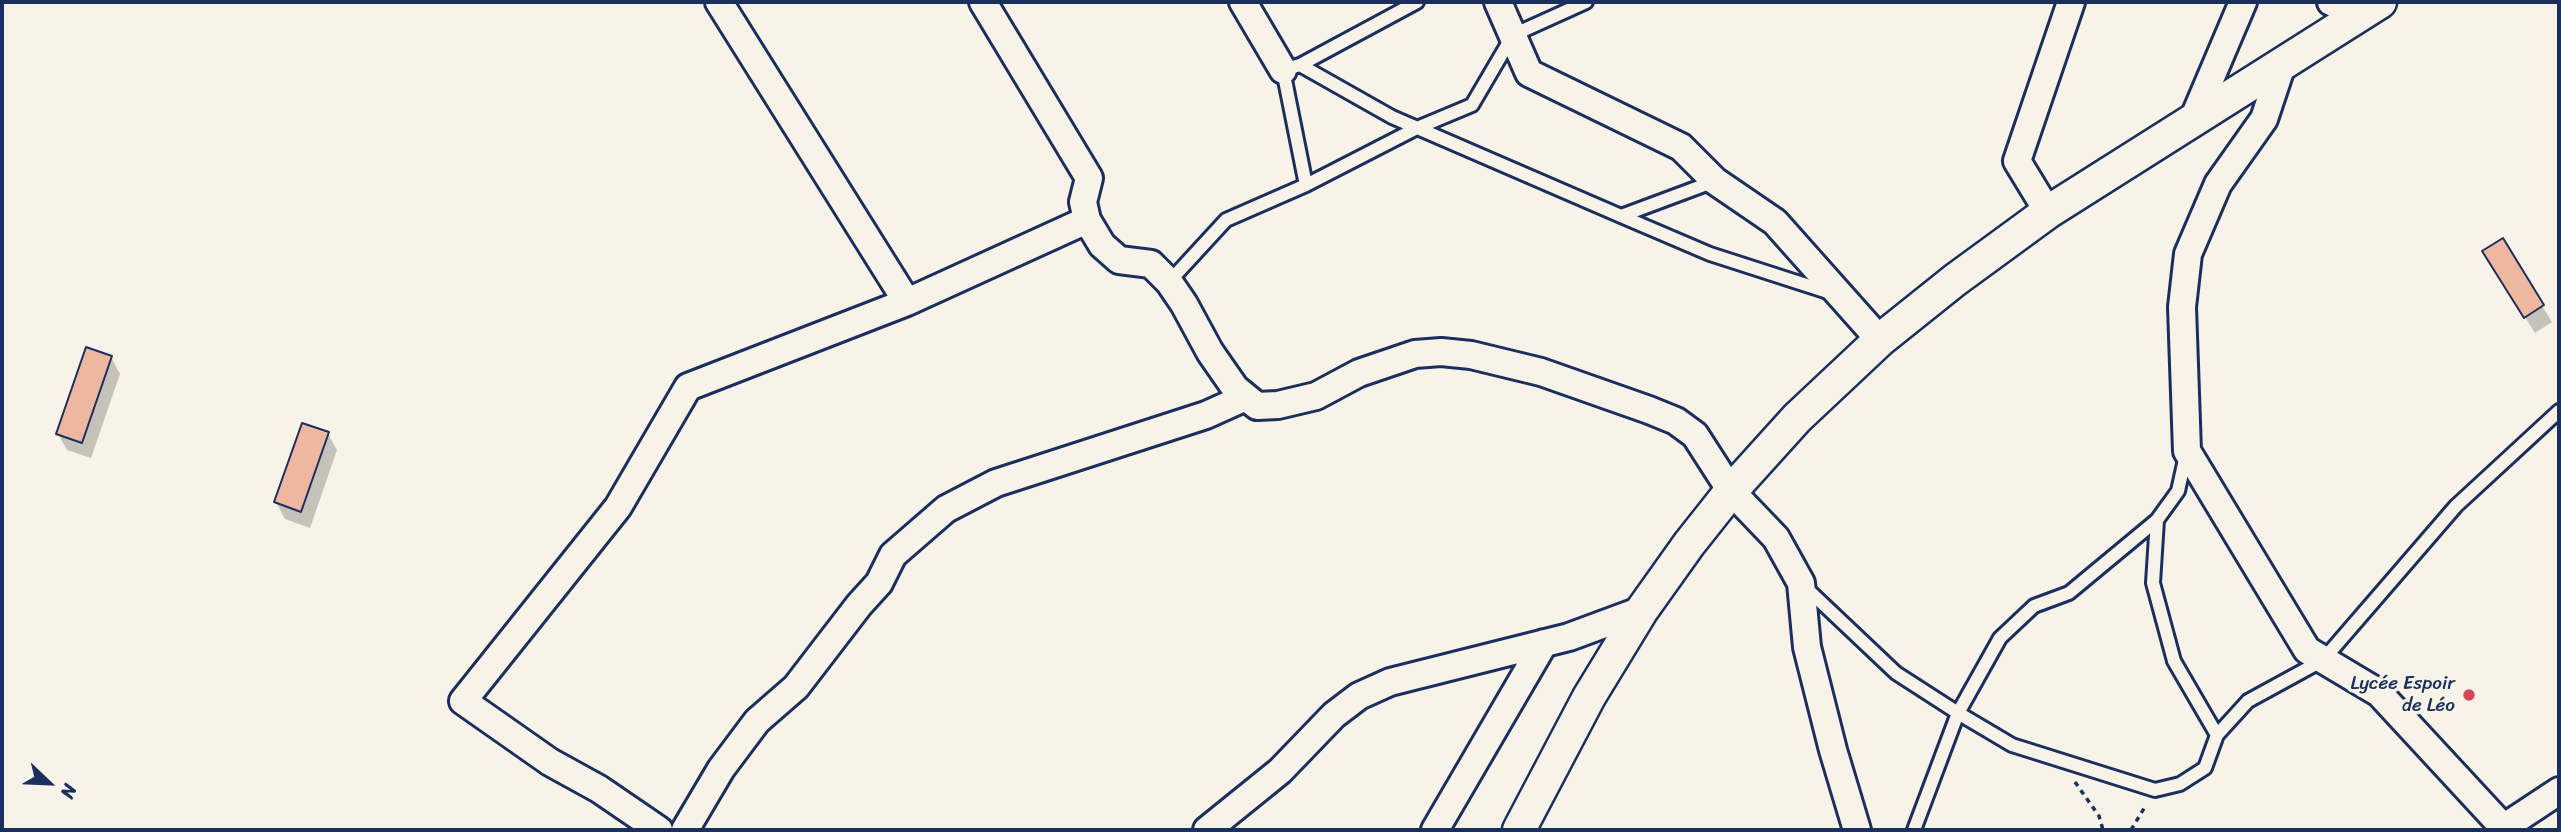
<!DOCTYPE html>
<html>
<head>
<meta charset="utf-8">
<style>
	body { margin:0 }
	#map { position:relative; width:2561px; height:832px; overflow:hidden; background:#f7f3e8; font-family:Sriracha,sans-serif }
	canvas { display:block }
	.frame { position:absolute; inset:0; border:4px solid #1b2f5e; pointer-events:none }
	.north { position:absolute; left:14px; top:748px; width:70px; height:70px; -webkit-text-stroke:5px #f7f3e8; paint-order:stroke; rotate:113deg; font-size:19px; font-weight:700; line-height:28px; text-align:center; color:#1b2f5e }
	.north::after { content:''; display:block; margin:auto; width:24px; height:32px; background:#1b2f5e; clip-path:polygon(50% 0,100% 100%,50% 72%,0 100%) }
</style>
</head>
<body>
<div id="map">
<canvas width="2561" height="832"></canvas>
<div class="frame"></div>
<div class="north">N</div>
</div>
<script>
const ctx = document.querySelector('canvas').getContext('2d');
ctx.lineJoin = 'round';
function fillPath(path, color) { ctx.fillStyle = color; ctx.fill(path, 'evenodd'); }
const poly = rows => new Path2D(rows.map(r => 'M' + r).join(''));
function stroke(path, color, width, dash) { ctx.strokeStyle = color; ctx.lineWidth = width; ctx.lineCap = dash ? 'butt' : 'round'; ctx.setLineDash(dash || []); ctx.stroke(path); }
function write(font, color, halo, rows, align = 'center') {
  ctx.font = font + ' Sriracha,sans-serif'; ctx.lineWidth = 7; ctx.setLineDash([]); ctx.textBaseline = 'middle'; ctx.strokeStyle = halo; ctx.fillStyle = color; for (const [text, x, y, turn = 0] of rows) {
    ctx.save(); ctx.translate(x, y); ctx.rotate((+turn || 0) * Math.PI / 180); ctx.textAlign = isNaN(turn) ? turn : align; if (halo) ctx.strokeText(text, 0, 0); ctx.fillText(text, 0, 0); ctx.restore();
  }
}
fillPath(poly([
	[2502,241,2552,322,2535,333,2494,268],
	[111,357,120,374,91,458,67,450,58,434],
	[328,434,337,450,310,528,285,519,276,502]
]), '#0003');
const building = poly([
	[2503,238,2544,305,2524,318,2482,251,2503,238],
	[86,347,112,356,82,443,56,434,86,347],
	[302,423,329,432,301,512,274,502,302,423]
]);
fillPath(building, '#edb7a0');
stroke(building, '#1b2f5e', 2);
const service = poly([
	[1300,65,1392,117,1621,216,1710,254,1831,293],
	[1306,185,1283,70,1300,65,1417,2],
	[1621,216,1715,181],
	[1169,282,1226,220,1306,185,1417,128,1472,105,1513,35,1586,2],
	[2157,520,2153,583,2174,661,2217,735],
	[1804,586,1896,673,1958,713,2012,745,2155,790,2180,784,2205,768,2217,735,2248,701,2323,660,2456,506,2559,411],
	[1914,830,1958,713,2000,638,2034,606,2069,593,2157,520,2178,491,2186,455]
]);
const minor = poly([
	[719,2,907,302],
	[983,2,1089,178,1083,202,1087,220,1102,245,1119,260,1151,264,1169,282,1184,304,1210,352,1235,388,1257,406,1278,405,1316,396,1359,373,1415,354,1441,352,1471,355,1541,372,1649,410,1676,421,1695,435,1731,491,1776,538,1801,583,1807,647,1833,750,1857,830],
	[1243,2,1283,70],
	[1498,2,1529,73,1681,147,1715,181,1775,222,1880,340],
	[2331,2,2360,15],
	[2282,65,2264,119,2218,184,2188,254,2182,307,2187,451,2307,650,2379,693,2504,828],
	[2192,122,2243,2],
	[2048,212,2017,161,2071,2],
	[659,830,599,789,550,762,463,701,618,507,688,387,907,302,1087,220],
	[685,830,721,769,757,721,796,687,859,605,879,583,893,555,946,509,996,483,1206,415,1246,397],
	[1207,830,1280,771,1334,715,1359,696,1390,682,1569,637,1642,610],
	[1435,830,1544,643],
	[2500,830,2559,791]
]);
const tertiary = poly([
	[1519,830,1589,697,1642,610,1689,544,1731,491,1797,418,1880,340,1955,280,2048,212,2380,2]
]);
stroke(service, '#1b2f5e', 18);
stroke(minor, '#1b2f5e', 32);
stroke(tertiary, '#1b2f5e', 37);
stroke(poly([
	[2075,782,2099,816,2103,830],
	[2131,830,2146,805]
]), '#1b2f5e', 3.5, [5, 5]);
stroke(service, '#f7f3e8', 12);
stroke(minor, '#f7f3e8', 26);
stroke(tertiary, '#f7f3e8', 32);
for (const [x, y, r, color] of [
	[2469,695,7,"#d1495b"]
]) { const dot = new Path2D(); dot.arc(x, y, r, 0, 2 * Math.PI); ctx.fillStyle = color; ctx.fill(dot); stroke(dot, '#f7f3e8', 2.5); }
write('19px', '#1b2f5e', '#f7f3e8', [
	["Lycée Espoir",2455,684],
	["de Léo",2455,706]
], 'right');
</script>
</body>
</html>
